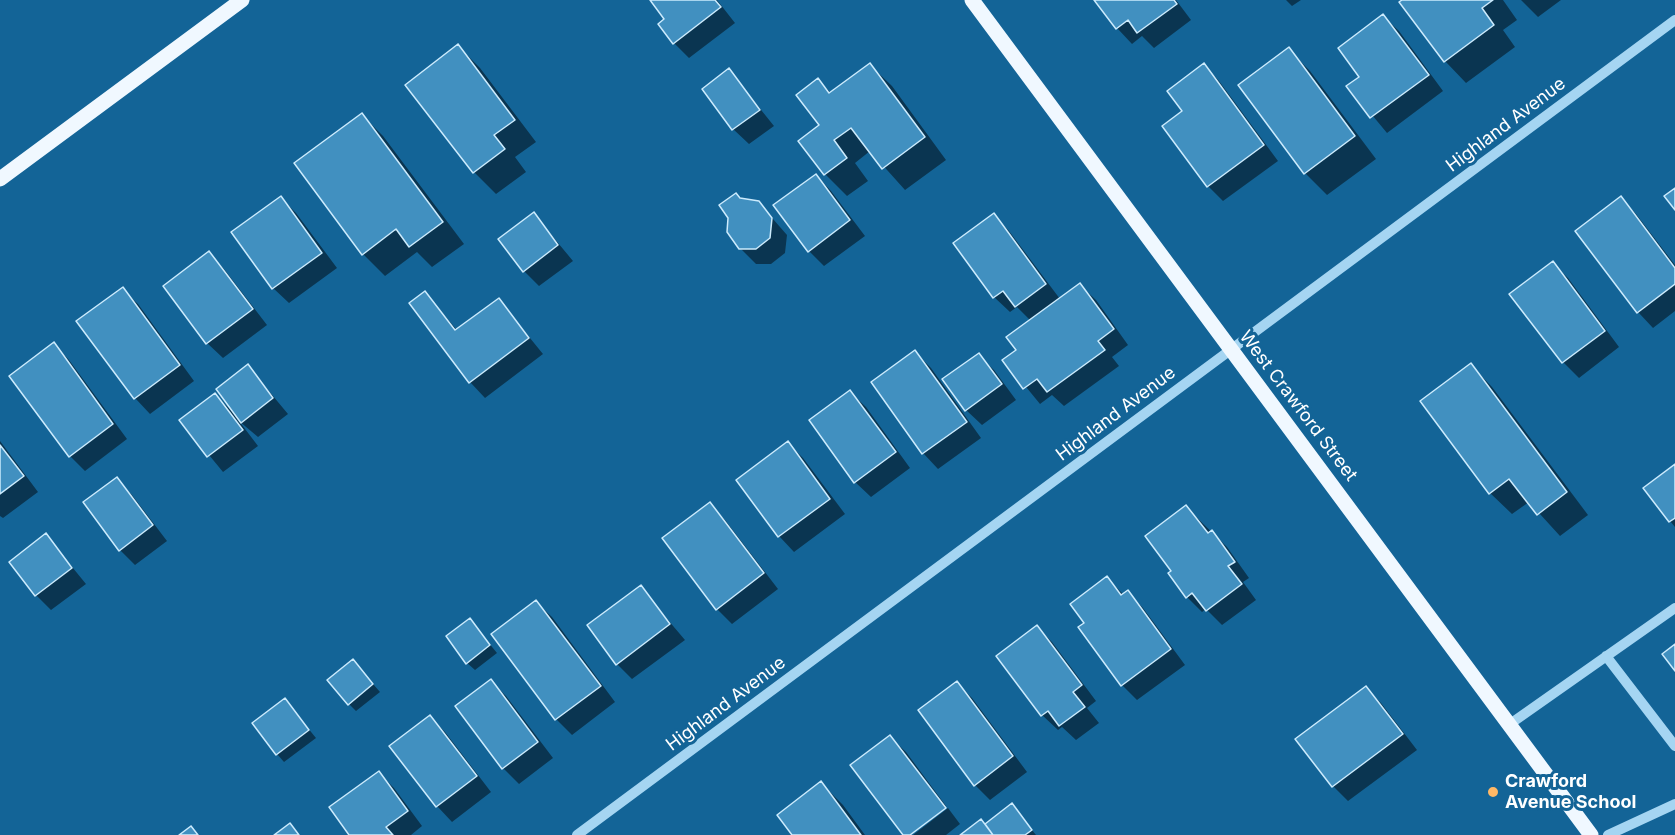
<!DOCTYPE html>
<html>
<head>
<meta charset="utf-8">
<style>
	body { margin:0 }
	canvas { display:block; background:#136497 }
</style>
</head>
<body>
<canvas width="1675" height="835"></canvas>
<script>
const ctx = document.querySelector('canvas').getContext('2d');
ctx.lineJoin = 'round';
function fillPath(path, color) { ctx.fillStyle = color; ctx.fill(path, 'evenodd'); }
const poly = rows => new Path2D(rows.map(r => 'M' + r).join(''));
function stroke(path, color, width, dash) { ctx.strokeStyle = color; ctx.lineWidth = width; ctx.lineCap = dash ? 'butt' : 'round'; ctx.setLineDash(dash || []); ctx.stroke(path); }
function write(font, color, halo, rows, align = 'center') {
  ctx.font = font + ' Inter,sans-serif'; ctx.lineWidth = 6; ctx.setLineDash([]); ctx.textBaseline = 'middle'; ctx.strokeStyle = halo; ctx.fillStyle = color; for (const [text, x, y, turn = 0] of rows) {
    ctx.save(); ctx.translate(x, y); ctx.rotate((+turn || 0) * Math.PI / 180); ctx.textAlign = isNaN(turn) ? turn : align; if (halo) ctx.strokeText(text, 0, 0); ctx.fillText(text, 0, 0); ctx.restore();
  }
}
fillPath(poly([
	[652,0,717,0,735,23,689,58,674,43,666,19],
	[1097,0,1176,0,1191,20,1154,48,1142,36,1132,44,1117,28],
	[1286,0,1301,0,1292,6],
	[1404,0,1503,0,1517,20,1503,30,1515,47,1466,83,1445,61],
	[1521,0,1561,0,1538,17],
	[1383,16,1399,31,1443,91,1387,133,1348,86,1361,77],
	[458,46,480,68,536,142,515,157,526,172,496,194,474,172,407,85],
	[1288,49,1310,71,1376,159,1327,195,1305,173],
	[870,65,892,86,946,160,905,190,870,151,855,163,868,181,847,196,825,174,818,80,831,93],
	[1204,65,1219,81,1278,161,1223,201,1208,186,1184,111],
	[729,70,774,126,749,144,733,129],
	[362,115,383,136,464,244,432,267,417,252,385,276,363,254],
	[816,175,831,191,865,236,824,266,809,251],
	[281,198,296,213,337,268,289,303,273,288,233,233],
	[1621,198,1636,214,1675,265,1675,311,1653,328,1638,312,1577,232],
	[741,200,759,203,787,235,785,253,771,264,756,264,740,248],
	[534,214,573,261,539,286,524,271],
	[994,215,1009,231,1060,299,1080,285,1096,300,1128,345,1112,357,1119,366,1064,406,1052,395,1040,404,1004,360,1018,351,1031,321,1017,307,1010,312,994,297,955,244],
	[209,253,224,269,267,325,223,358,207,343],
	[1552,263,1568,278,1619,347,1579,378,1563,362,1511,294],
	[122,289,138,304,194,381,150,414,135,398],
	[425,293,457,330,499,300,543,354,485,398,470,382,411,304],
	[54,344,69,360,127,439,85,471,70,456],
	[915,352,931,368,981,438,938,469,923,453,873,383],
	[978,355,994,370,1016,400,982,425,966,410],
	[1471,365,1492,387,1588,515,1560,536,1529,502,1512,514,1490,493],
	[248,366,288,414,258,437,239,421,258,446,223,472,181,421,215,395,233,412],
	[850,392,866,407,910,468,871,497,855,482],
	[0,441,38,492,3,518,0,516],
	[788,443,803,458,845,514,794,552,779,536,738,480],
	[1675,466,1675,527,1670,521],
	[116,479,132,495,167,541,135,565,120,550],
	[709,504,725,520,778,589,732,624,717,609],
	[1186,507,1227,547,1249,578,1243,582,1256,600,1222,625,1206,609,1202,612,1187,597],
	[46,535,86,584,51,610,36,595],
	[1107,578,1124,595,1128,592,1143,608,1185,665,1137,700,1122,685,1086,623],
	[640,587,685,640,632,679,617,664],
	[536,602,552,617,615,702,572,735,556,719,493,635],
	[470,620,497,653,475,670,467,663],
	[1037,627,1052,642,1096,701,1087,708,1099,723,1076,740,1062,727,1058,730,1042,715,998,656],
	[360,669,380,692,356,711,349,704],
	[491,681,506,696,553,758,519,784,503,768,457,707],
	[957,683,972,698,1027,772,990,800,975,785],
	[1366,688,1381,703,1417,750,1348,801,1333,786],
	[285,700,316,738,284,762,277,754],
	[430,717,445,732,491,792,452,822,437,806,391,746],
	[890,737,906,752,946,806,908,835,905,835],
	[379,773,394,788,422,826,411,835,351,835],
	[821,783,843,805,865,835,794,835],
	[1012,805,1036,835,962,835,986,825],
	[948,808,960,824,946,835,913,835]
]), '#0007');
const building = poly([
	[650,0,715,0,721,7,673,44,658,24,664,19,650,0],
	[1094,0,1174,0,1177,4,1137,33,1128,20,1116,29,1094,0],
	[1402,0,1493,0,1482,8,1494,25,1444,62,1399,2,1402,0],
	[1383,14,1429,75,1370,118,1346,86,1359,77,1338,48,1383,14],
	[458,44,515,120,494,135,505,149,473,173,405,85,458,44],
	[1289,47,1355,136,1304,174,1238,85,1289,47],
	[870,63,925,137,882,169,851,128,834,140,847,158,824,175,798,141,819,125,796,95,818,78,829,93,870,63],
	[1204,63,1264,145,1207,187,1162,126,1182,111,1167,91,1204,63],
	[729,68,760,110,732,130,702,89,729,68],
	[362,113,443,222,409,247,396,229,362,255,294,163,362,113],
	[816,174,850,220,808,252,773,205,816,174],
	[1675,188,1675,210,1664,196,1675,188],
	[736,193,740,198,759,201,772,218,770,238,756,249,739,249,727,232,728,218,719,205,736,193],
	[281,196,322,253,272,289,231,232,281,196],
	[1621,196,1675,268,1675,284,1637,313,1575,231,1621,196],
	[534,212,558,245,523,272,498,239,534,212],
	[994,213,1046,284,1015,307,1003,291,993,298,953,243,994,213],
	[209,251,253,309,206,344,163,286,209,251],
	[1553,261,1605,331,1562,363,1509,294,1553,261],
	[1080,283,1114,329,1098,341,1105,350,1047,392,1037,379,1023,389,1002,360,1016,350,1006,337,1080,283],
	[123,287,180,365,134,399,76,321,123,287],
	[425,291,455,330,499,298,529,338,469,383,409,303,425,291],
	[54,342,113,424,69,457,9,376,54,342],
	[915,350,967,422,922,454,871,382,915,350],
	[979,353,1002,384,965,411,942,379,979,353],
	[1471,363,1567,492,1537,515,1509,479,1489,494,1420,401,1471,363],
	[248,364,273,398,241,423,216,389,248,364],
	[850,390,896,452,854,483,809,420,850,390],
	[215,393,243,430,207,457,179,420,215,393],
	[788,441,830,499,778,537,736,480,788,441],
	[0,445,24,476,0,494,0,445],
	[1675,464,1675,518,1669,522,1643,488,1675,464],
	[117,477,153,525,119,551,83,502,117,477],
	[710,502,764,573,716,610,662,538,710,502],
	[1186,505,1208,533,1212,530,1235,562,1228,566,1242,584,1206,611,1192,593,1186,598,1168,573,1171,571,1145,536,1186,505],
	[46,533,72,568,35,596,9,562,46,533],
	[1107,576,1121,595,1128,590,1171,649,1121,686,1078,627,1084,623,1070,604,1107,576],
	[641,585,670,624,616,665,587,625,641,585],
	[536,600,601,686,555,720,491,634,536,600],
	[470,618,490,645,466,664,446,636,470,618],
	[1037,625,1082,685,1073,692,1085,707,1059,726,1048,711,1041,716,996,656,1037,625],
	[1675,644,1675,671,1662,654,1675,644],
	[353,659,373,684,348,705,327,680,353,659],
	[491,679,538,742,502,769,455,706,491,679],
	[957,681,1013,756,974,786,918,710,957,681],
	[1366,686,1403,734,1332,787,1295,739,1366,686],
	[285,698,309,730,276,755,252,723,285,698],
	[430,715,477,776,436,807,389,746,430,715],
	[890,735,946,808,910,835,903,835,850,765,890,735],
	[379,771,408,811,386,827,393,835,349,835,329,807,379,771],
	[821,781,861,835,792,835,777,815,821,781],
	[1012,803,1032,830,1025,835,993,835,985,824,1012,803],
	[981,819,993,835,960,835,981,819],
	[290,823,299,835,274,835,290,823],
	[191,826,198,835,179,835,191,826]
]);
fillPath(building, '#4190c0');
stroke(building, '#ccebfd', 1.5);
stroke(poly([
	[1606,656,1675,746],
	[1510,724,1675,608],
	[577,835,1675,20],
	[1608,835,1675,804]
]), '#a5d5f2', 10);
stroke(poly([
	[972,0,1591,835],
	[0,179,242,0]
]), '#f0f8ff', 15);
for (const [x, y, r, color] of [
	[1493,792,6,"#ffb866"]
]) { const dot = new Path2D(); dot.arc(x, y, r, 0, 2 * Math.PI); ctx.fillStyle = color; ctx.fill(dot); stroke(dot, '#136497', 2); }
write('18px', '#fff', '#136497', [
	["Highland Avenue",1506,125,-37],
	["West Crawford Street",1298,406,53],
	["Highland Avenue",1116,414,-37],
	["Highland Avenue",726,704,-37]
]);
write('bold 18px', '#fff', '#136497', [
	["Crawford",1505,782],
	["Avenue School",1505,803]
], 'left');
</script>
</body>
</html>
